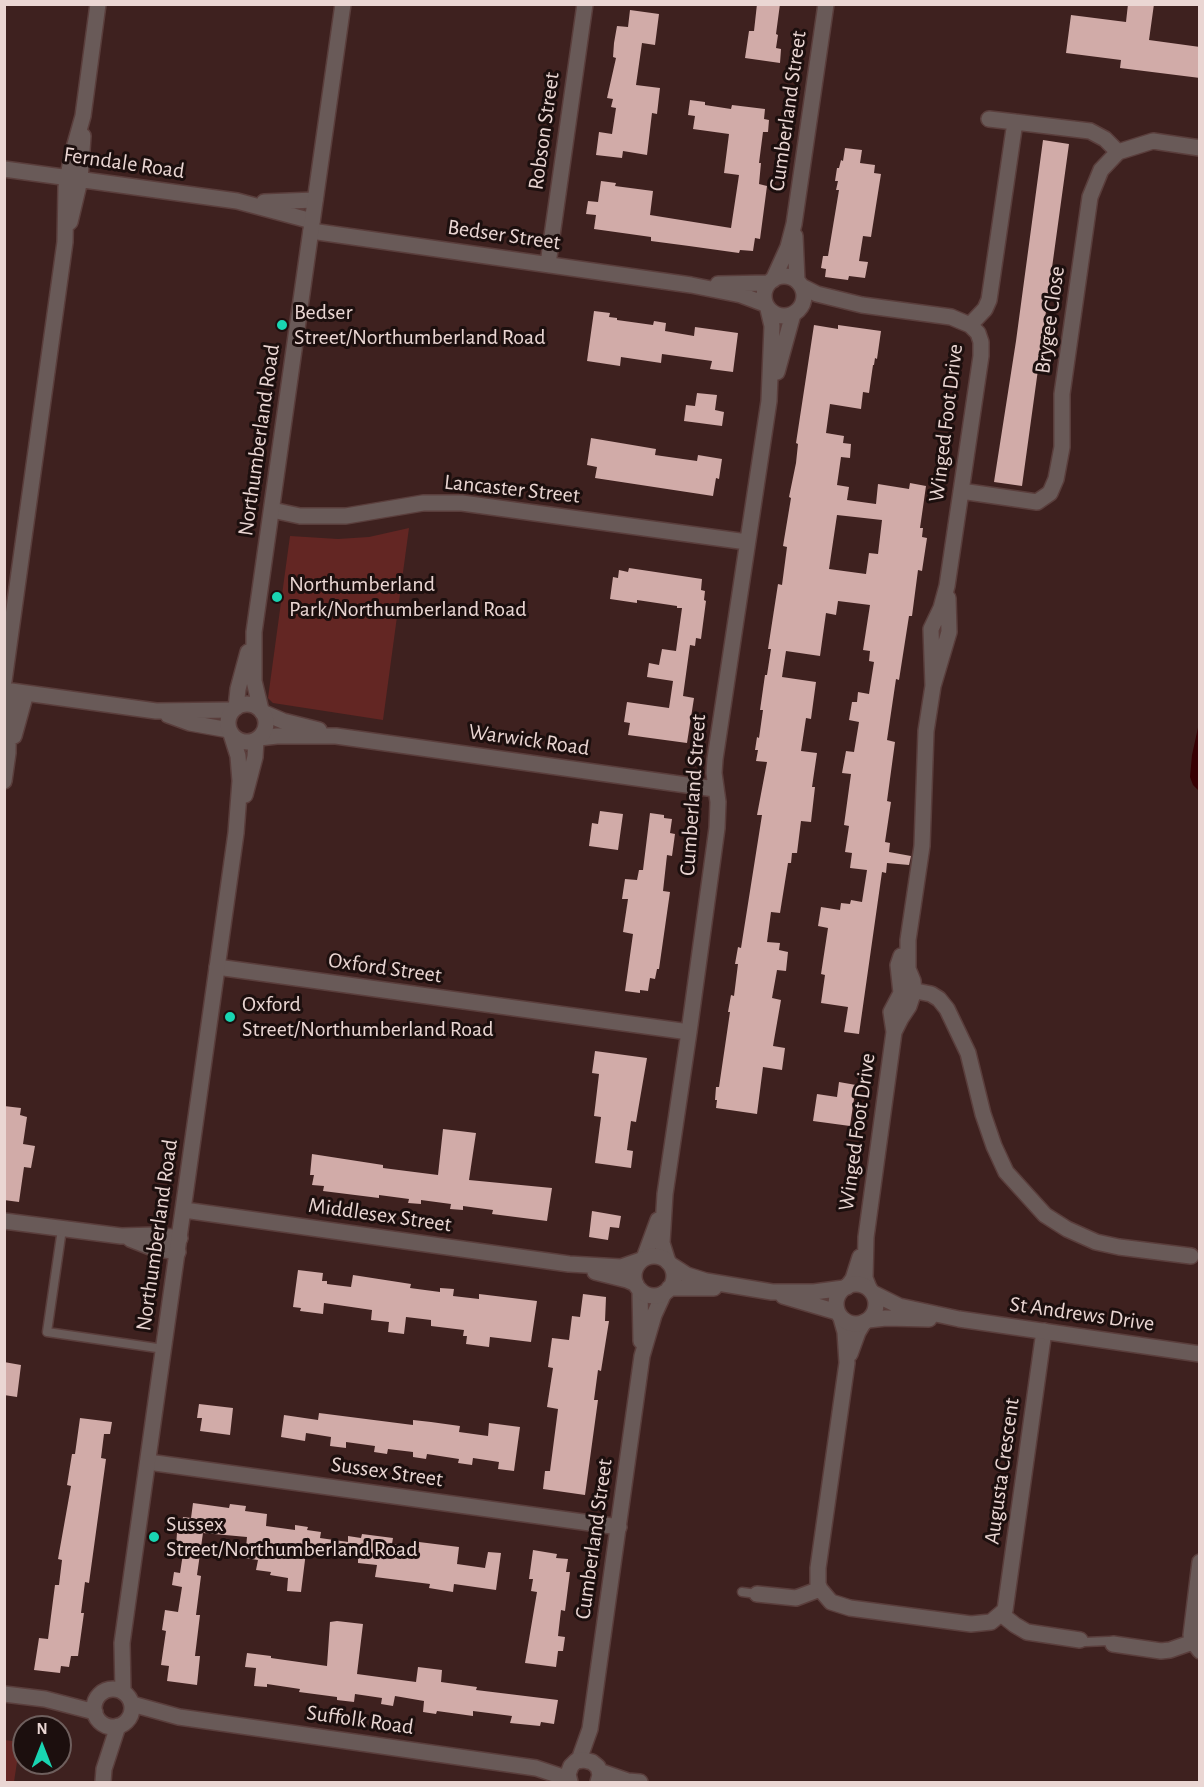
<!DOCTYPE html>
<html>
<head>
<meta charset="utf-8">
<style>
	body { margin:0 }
	#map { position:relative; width:1204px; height:1787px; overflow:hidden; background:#3e211f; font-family:"Alegreya Sans",sans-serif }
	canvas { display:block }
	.frame { position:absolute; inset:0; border:6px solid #ead6d3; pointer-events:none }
	.north { position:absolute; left:12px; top:1715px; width:60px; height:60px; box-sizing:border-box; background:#1c0f0e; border:2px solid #6e5f5d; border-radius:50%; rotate:0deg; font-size:16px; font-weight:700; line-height:24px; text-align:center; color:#ead6d3 }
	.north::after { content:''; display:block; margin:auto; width:21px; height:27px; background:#19d5b2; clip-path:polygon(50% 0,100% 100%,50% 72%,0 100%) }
</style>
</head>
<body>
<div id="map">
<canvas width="1204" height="1787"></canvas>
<div class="frame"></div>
<div class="north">N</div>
</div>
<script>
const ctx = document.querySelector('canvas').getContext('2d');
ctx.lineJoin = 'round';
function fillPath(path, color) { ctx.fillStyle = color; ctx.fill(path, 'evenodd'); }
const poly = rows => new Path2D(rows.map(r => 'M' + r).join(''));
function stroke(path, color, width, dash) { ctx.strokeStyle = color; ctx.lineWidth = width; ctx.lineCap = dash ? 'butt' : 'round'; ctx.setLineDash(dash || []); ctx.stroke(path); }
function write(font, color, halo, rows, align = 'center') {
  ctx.font = font + ' "Alegreya Sans",sans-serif'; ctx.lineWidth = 6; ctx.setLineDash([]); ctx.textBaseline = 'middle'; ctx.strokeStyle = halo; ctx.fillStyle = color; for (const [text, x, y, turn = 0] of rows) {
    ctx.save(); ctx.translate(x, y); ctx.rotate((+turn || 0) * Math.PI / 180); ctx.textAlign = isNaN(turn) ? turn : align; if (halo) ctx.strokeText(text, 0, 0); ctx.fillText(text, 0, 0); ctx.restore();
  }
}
fillPath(poly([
	[409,528,383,720,273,703,268,698,290,536,338,539,369,537],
	[5,1740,20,1742,14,1782,5,1782]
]), '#632623');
fillPath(poly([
	[1199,710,1199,791,1193,785,1190,777,1192,755,1199,723]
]), '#370003');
fillPath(poly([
	[757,4,780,4,776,34,778,35,776,48,781,49,780,63,745,58,749,31,754,31],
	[1128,4,1154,4,1149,40,1200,47,1200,78,1120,68,1121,60,1066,53,1071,15,1126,22],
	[630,10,659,14,655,45,642,43,636,85,660,88,657,114,652,113,647,155,623,151,622,158,596,155,599,132,612,134,616,108,611,107,613,99,607,98,616,58,613,57,614,43,617,26,628,27],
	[690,100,705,102,705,105,731,109,732,105,765,109,764,119,769,120,768,132,763,132,759,163,761,163,759,184,767,186,762,224,760,239,755,238,753,251,740,250,739,253,689,246,651,241,651,237,594,229,596,215,586,214,588,201,598,202,601,181,616,183,615,186,653,191,650,215,731,228,739,175,724,173,729,134,693,129,695,116,688,115],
	[1043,140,1069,144,1022,486,994,482,1016,341],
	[845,148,862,150,860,163,875,165,874,173,881,174,871,237,863,236,859,261,868,262,865,278,849,276,848,280,825,277,826,269,821,268,823,256,828,256,839,190,836,190,838,181,835,181,837,168,839,168,841,160,843,161],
	[594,311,610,313,609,317,617,318,617,320,653,325,654,321,666,323,665,331,694,336,695,327,738,333,733,372,710,369,712,361,662,354,661,363,621,357,620,366,587,361],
	[814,325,838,329,838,325,881,331,877,359,875,358,874,365,873,365,869,393,863,392,861,409,830,404,826,433,844,436,843,443,851,444,850,458,841,457,837,485,849,487,847,500,876,504,878,484,909,489,910,483,926,486,920,528,923,528,922,537,927,538,922,571,918,570,912,616,909,616,899,680,896,679,887,740,895,742,887,801,891,802,885,842,890,843,889,852,911,856,909,865,887,863,886,873,882,872,859,1034,844,1032,848,1007,821,1003,825,975,821,974,828,928,818,926,821,907,840,910,841,903,850,904,851,900,862,902,867,870,850,868,852,853,845,852,849,826,844,825,851,774,842,773,846,751,854,752,859,722,849,720,852,702,857,702,858,692,869,694,874,662,869,661,870,651,863,650,870,605,838,601,836,615,826,613,820,656,786,651,782,677,816,682,811,719,806,718,801,751,817,753,812,787,815,787,811,822,801,821,797,853,792,853,791,863,788,863,780,913,771,912,767,942,780,943,779,950,788,952,786,971,777,970,772,998,781,1000,773,1046,785,1048,782,1070,763,1067,757,1114,716,1108,717,1100,715,1100,716,1087,719,1087,730,1012,728,1012,731,995,734,996,738,964,735,964,738,947,741,948,762,815,757,815,767,762,756,761,758,750,755,750,757,737,759,738,763,710,760,710,765,675,767,675,771,649,768,649,778,584,782,585,787,547,783,546,791,498,789,497,796,463,798,444,796,443],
	[837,515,882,520,878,554,869,553,866,574,829,569],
	[697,393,717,395,715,410,724,412,722,426,684,421,686,405,695,406],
	[591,438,656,449,655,455,697,461,698,455,722,459,719,479,716,478,713,496,595,478,597,467,587,465],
	[629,568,702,579,701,590,705,591,704,600,706,601,701,639,696,638,695,646,690,645,683,696,694,698,687,743,628,735,630,723,624,722,627,702,669,708,673,681,647,677,649,663,659,665,662,649,676,651,682,608,677,608,677,606,637,600,637,603,610,599,613,577,618,578,619,570,628,572],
	[600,811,623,814,618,850,589,846,592,823,598,824],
	[650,813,664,815,664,818,672,819,670,833,675,834,672,856,667,855,663,891,670,892,659,969,657,969,655,979,650,978,648,991,640,990,640,993,625,991,633,934,623,932,628,899,622,899,625,879,637,880,639,870,643,870],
	[595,1051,647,1058,636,1122,631,1121,627,1150,633,1151,631,1168,595,1163,601,1117,594,1116,599,1074,592,1073],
	[839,1082,856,1085,850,1126,813,1121,817,1094,837,1097],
	[4,1106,21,1108,20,1115,27,1117,23,1144,35,1146,31,1168,24,1167,19,1202,4,1200],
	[443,1129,476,1133,469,1180,552,1188,547,1221,492,1214,493,1210,463,1206,463,1210,450,1209,451,1204,421,1200,421,1204,408,1203,409,1199,379,1195,379,1198,323,1191,324,1186,312,1185,314,1175,310,1175,312,1154,383,1165,383,1168,438,1175],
	[592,1211,621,1216,619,1228,610,1227,608,1240,589,1237],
	[298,1270,323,1273,322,1281,327,1281,327,1284,351,1287,353,1275,411,1284,410,1288,440,1292,440,1288,454,1289,453,1296,479,1299,479,1294,537,1301,531,1342,490,1337,489,1347,466,1344,467,1336,463,1336,464,1330,431,1326,431,1320,406,1317,404,1334,388,1332,389,1322,371,1320,372,1310,324,1303,323,1314,300,1311,301,1308,293,1307],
	[583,1294,606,1297,605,1321,609,1321,601,1371,598,1370,594,1400,598,1400,585,1495,543,1489,545,1471,550,1471,558,1409,547,1407,553,1368,548,1367,552,1338,569,1340,572,1316,580,1317],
	[4,1362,21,1365,17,1397,4,1395],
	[199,1404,233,1408,230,1435,200,1431,202,1418,197,1418],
	[319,1413,413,1425,413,1420,431,1422,460,1426,459,1432,488,1436,489,1423,520,1427,514,1471,498,1469,499,1462,473,1458,472,1465,458,1463,459,1459,427,1454,426,1459,413,1457,413,1452,388,1449,387,1454,374,1452,375,1446,346,1442,346,1448,330,1446,331,1437,306,1433,305,1441,281,1437,284,1415,318,1420],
	[80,1418,112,1422,110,1434,104,1434,101,1458,106,1459,89,1583,85,1582,81,1613,84,1613,78,1656,71,1656,69,1667,61,1666,60,1673,34,1670,39,1638,48,1639,55,1585,59,1585,62,1560,58,1559,71,1486,67,1485,72,1454,75,1454],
	[193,1503,229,1508,230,1504,246,1506,245,1511,267,1514,266,1526,295,1530,295,1525,308,1527,307,1530,321,1532,320,1538,348,1542,348,1536,361,1538,362,1534,393,1538,392,1544,419,1548,419,1542,459,1547,457,1564,485,1568,488,1552,501,1553,496,1590,454,1584,453,1592,429,1588,430,1584,375,1577,377,1565,358,1563,358,1559,306,1552,301,1592,287,1591,288,1578,270,1575,271,1572,256,1570,258,1560,245,1558,247,1537,203,1533,197,1575,201,1576,196,1615,200,1615,195,1656,200,1656,197,1685,167,1681,169,1666,161,1665,166,1631,162,1630,165,1610,178,1612,182,1587,172,1585,174,1572,180,1573,184,1547,176,1546,177,1533,181,1533,183,1517,191,1518],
	[533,1550,557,1554,556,1558,568,1559,566,1572,570,1572,565,1611,561,1610,558,1636,565,1637,563,1651,558,1651,556,1667,525,1663,537,1592,531,1591,533,1579,529,1579],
	[337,1621,363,1624,357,1674,416,1682,418,1667,442,1670,441,1682,477,1687,476,1690,558,1700,554,1724,541,1722,540,1726,510,1723,512,1716,473,1711,473,1716,437,1711,436,1714,423,1712,424,1701,395,1696,393,1706,381,1704,382,1698,355,1694,354,1702,337,1700,337,1697,299,1692,300,1689,267,1684,267,1687,254,1686,256,1668,245,1667,247,1653,271,1656,271,1658,327,1666,330,1622]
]), '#d1aba8');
const service = poly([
	[62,1229,47,1332,164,1349],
	[742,1592,757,1594],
	[1080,1640,1085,1642,1109,1641,1113,1644]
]);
const minor = poly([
	[1015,122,1090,131,1105,139,1118,152],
	[4,169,237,201,312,221],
	[264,202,315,200],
	[70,222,80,180,83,136],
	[311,231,691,285,741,295,765,304],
	[795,236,797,281],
	[548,264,585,4],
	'764 296a20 20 0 1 1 40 0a20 20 0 1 1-40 0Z',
	[773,280,788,247,794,224,826,4],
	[718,284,769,283],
	[801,286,817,294,862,305,951,317,970,325,978,333,981,342,981,356,947,586,941,608,931,629,933,686],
	[970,325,985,309,989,300,1015,122,989,119],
	[777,372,793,314],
	[961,491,1037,502,1050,493,1056,479,1062,447,1062,394,1090,197,1101,170,1118,152,1153,141,1200,148],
	[272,510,300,516,346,516,423,503,462,503,747,542],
	[4,681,65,242,66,187,72,155,83,116,98,4],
	[4,690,156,711,233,710],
	[262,712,283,721,319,730],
	[168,715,190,723,229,730],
	[14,736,26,693],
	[259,738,277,736,336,736,715,789],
	[4,781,8,753,9,691],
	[217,967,689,1032],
	[901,988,931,994,939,999,947,1009,968,1053,983,1114,994,1146,1006,1172,1045,1215,1067,1229,1096,1242,1119,1247,1191,1256],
	[894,1032,901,1018,909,1006,914,991,913,981,908,969,908,940,922,846,926,731,933,686,949,632,948,598],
	[4,1221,121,1236,155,1235,180,1238],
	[130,1239,153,1248,178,1252],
	[644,1258,658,1220],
	[668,1262,662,1243,665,1194,689,1032,717,828,718,802,714,773,715,759,769,401,772,326,768,309],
	[847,1287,853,1279,860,1257],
	[869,1288,865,1278,866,1237,894,1032,891,1012,901,993,898,965,901,956],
	[640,1290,641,1341],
	[841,1318,845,1332,847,1363,818,1568,818,1584,820,1589,831,1602,850,1608,971,1624,991,1622,1005,1610,1044,1331],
	[850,1354,858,1332,864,1322],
	[148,1462,619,1527],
	[1200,1562,1191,1635,1193,1642,1200,1651],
	[757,1594,796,1598,820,1589],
	[1001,1614,1015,1625,1027,1632,1080,1640],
	[1113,1644,1161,1651,1170,1650,1193,1642],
	[579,1760,590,1729,642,1356,654,1315,664,1293]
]);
const tertiary = poly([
	'228 723a19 19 0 1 1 38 0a19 19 0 1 1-38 0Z',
	[236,708,238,689,248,652],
	[261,710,254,681,254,632,343,4],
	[245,795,255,757,256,740],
	[184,1210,569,1264,621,1267,641,1260],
	'634 1276a20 20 0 1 1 40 0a20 20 0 1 1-40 0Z',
	[670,1264,687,1275,706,1281,772,1292,814,1292,844,1288],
	[595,1272,627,1280,636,1284],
	'836 1304a20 20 0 1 1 40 0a20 20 0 1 1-40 0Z',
	[669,1288,714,1288],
	[873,1293,899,1306,959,1319,1200,1354],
	[783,1296,837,1312],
	[868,1320,886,1318,929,1319],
	'94 1708a19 19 0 1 1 38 0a19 19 0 1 1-38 0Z',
	[123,1692,122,1643,236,833,240,781,238,756,231,734],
	[4,1694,45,1699,95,1712],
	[132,1704,179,1717,536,1768,569,1779],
	[599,1771,628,1781,640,1782],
	[103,1782,104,1769,118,1726],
	[570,1782,568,1774,571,1766,576,1761,584,1760,592,1762,598,1767,600,1775,598,1782]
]);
stroke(service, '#5a3e3c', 11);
stroke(minor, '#5a3e3c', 18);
stroke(tertiary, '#5a3e3c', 18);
stroke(service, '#695a58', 8);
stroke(minor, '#695a58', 15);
stroke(tertiary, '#695a58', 15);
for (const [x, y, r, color] of [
	[282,325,6,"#19d5b2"],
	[277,597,6,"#19d5b2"],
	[230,1017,6,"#19d5b2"],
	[154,1537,6,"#19d5b2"]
]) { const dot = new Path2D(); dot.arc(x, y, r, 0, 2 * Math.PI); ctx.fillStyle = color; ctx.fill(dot); stroke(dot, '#1c0f0e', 2); }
write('22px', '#ead6d3', '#1c0f0e', [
	["Cumberland Street",788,111,-82],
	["Robson Street",544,131,-82],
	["Ferndale Road",124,163,8],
	["Bedser Street",504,235,8],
	["Brygee Close",1050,320,-82],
	["Winged Foot Drive",946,423,-83],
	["Northumberland Road",259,440,-82],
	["Lancaster Street",512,489,6],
	["Warwick Road",529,740,8],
	["Cumberland Street",693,795,-86],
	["Oxford Street",385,968,8],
	["Winged Foot Drive",857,1132,-82],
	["Middlesex Street",380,1215,8],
	["Northumberland Road",157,1235,-82],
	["St Andrews Drive",1082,1314,8],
	["Augusta Crescent",1002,1471,-82],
	["Sussex Street",387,1472,8],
	["Cumberland Street",594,1539,-82],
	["Suffolk Road",360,1720,8]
]);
write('22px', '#ead6d3', '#1c0f0e', [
	["Bedser",294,312],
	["Street/Northumberland Road",294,337],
	["Northumberland",289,584],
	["Park/Northumberland Road",289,609],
	["Oxford",242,1004],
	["Street/Northumberland Road",242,1029],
	["Sussex",166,1524],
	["Street/Northumberland Road",166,1549]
], 'left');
</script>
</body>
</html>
